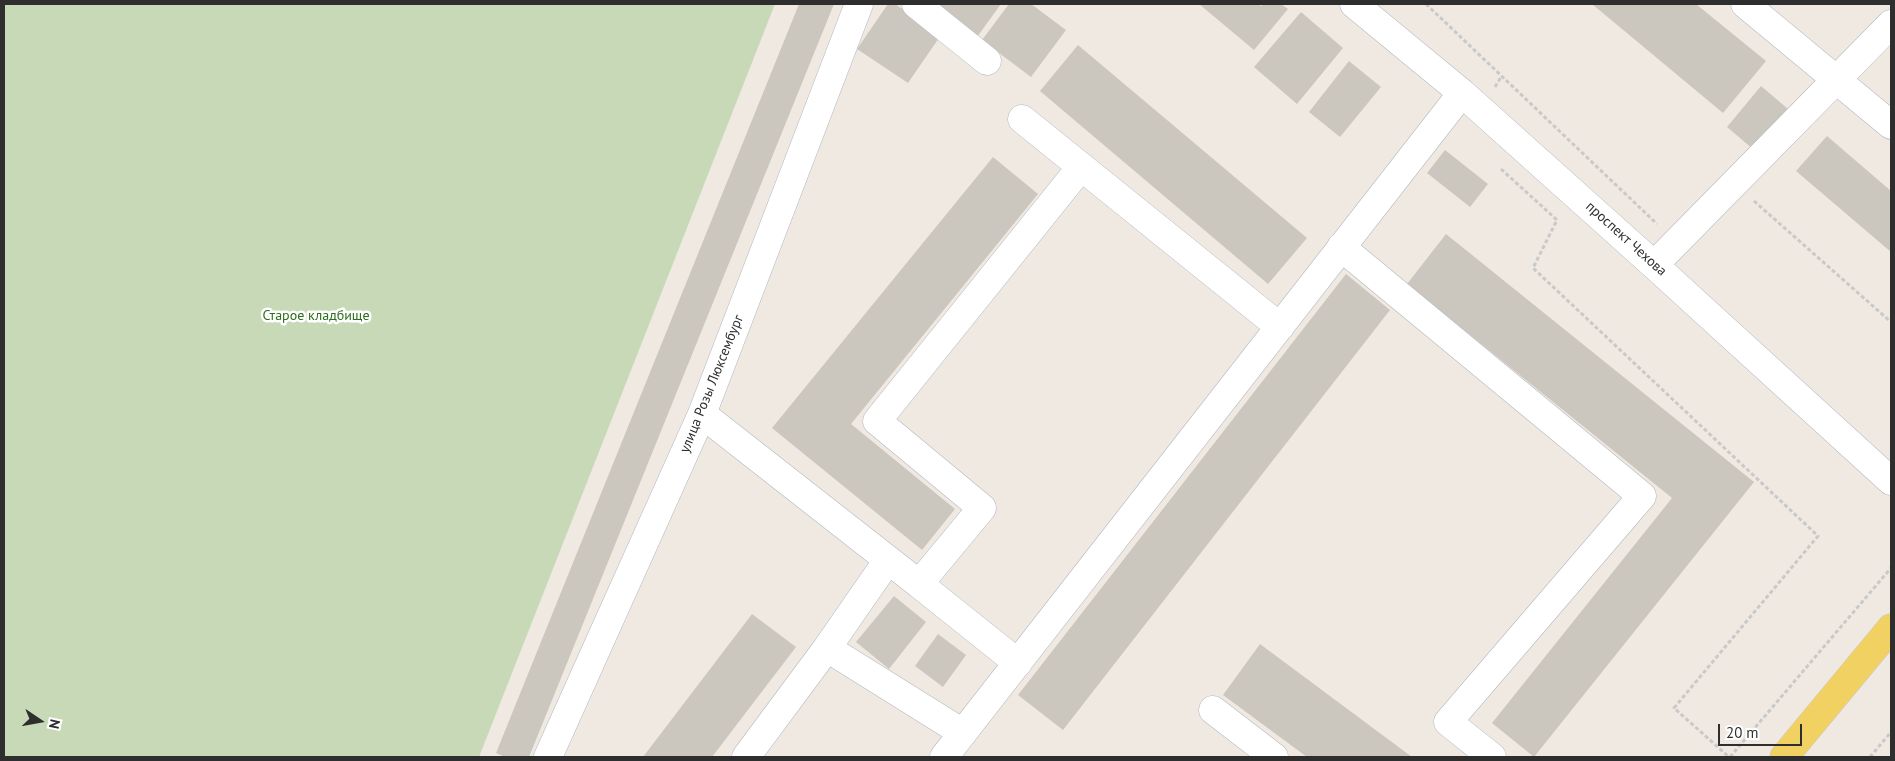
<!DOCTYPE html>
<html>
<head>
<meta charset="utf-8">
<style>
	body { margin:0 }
	#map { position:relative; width:1895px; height:761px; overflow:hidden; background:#efe9e1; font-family:"PT Sans",sans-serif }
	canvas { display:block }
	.frame { position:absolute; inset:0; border:5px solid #2e2e2e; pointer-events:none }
	.north { position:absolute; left:15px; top:696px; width:50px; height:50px; -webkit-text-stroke:4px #fff; paint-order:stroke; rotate:102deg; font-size:14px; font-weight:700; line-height:20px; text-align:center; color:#2e2e2e }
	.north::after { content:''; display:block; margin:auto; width:18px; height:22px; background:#2e2e2e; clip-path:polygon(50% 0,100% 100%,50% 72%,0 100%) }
	.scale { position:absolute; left:1718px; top:724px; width:84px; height:22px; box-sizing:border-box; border:2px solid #2e2e2e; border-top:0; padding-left:6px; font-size:15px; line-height:18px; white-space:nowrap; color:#2e2e2e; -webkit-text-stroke:4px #fff; paint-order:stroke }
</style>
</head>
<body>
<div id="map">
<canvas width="1895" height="761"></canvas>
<div class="frame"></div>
<div class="north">N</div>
<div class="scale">20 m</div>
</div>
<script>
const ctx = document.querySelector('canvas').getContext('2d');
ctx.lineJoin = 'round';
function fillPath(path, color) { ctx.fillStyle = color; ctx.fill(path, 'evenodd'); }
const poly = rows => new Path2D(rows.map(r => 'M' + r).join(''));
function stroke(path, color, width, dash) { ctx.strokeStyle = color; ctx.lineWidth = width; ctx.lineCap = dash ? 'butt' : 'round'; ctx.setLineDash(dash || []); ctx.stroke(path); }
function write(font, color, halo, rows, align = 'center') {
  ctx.font = font + ' "PT Sans",sans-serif'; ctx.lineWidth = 5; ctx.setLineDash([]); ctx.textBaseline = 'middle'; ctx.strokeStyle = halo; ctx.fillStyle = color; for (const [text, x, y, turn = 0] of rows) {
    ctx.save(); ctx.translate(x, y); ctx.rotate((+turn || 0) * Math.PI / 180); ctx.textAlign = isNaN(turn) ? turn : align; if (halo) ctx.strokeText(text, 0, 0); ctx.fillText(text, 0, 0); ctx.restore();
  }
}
fillPath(poly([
	[4,4,775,4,479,757,4,757]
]), '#c8d9b8');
fillPath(poly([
	[799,4,834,4,529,757,505,757,496,753],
	[888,4,895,4,941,35,908,83,857,49],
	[931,4,1001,4,977,37],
	[1009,4,1031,4,1066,30,1031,77,982,40],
	[1199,4,1258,4,1261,6,1263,4,1281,4,1288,9,1254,50],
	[1592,4,1696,4,1766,61,1723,113],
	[1301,12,1343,48,1297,104,1254,67],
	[1078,45,1307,238,1268,284,1040,91],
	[1349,61,1381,87,1340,137,1309,112],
	[1761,86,1788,109,1754,150,1727,127],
	[1827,136,1891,191,1891,252,1796,171],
	[1445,150,1488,184,1470,207,1427,173],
	[993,157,1038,194,851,424,955,509,922,550,772,428],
	[1446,234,1754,482,1534,757,1492,723,1672,498,1407,284],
	[1346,274,1390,310,1063,730,1018,695],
	[894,596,926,622,889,669,856,642],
	[752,614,796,647,712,757,643,757],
	[938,634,966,655,943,687,915,666],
	[1260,644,1412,757,1307,757,1223,695]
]), '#cbc7bf');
const minor = poly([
	[916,4,987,61],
	[1354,4,1462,93,1654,265,1891,481],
	[1745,4,1891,125],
	[1022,119,1280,327],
	[1341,247,1642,496,1448,722,1492,757],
	[1654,265,1891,24],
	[702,414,919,584,982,508,877,421,1081,167],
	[888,560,827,648,963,733],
	[919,584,1018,663],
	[1213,710,1274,757],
	[548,757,702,414,859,4],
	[746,757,827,648],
	[944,757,1462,93]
]);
const major = poly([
	[1784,757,1891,628]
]);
stroke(minor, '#b4b7c1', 29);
stroke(major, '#c9c9c9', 29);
stroke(poly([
	[1426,4,1657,224],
	[1495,87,1501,77],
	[1501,169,1557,220,1533,268,1818,536,1674,708,1729,757],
	[1754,201,1891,322],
	[1730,757,1891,568],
	[1870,757,1891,732]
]), '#c9c9c9', 3, [4, 2.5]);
stroke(minor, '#fff', 28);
stroke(major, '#f2d163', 28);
write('14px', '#2e2e2e', '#fff', [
	["проспект Чехова",1626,239,42],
	["улица Розы Люксембург",712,384,-68]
]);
write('14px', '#2c6e1b', '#fff', [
	["Старое кладбище",316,316]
]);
</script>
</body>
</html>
